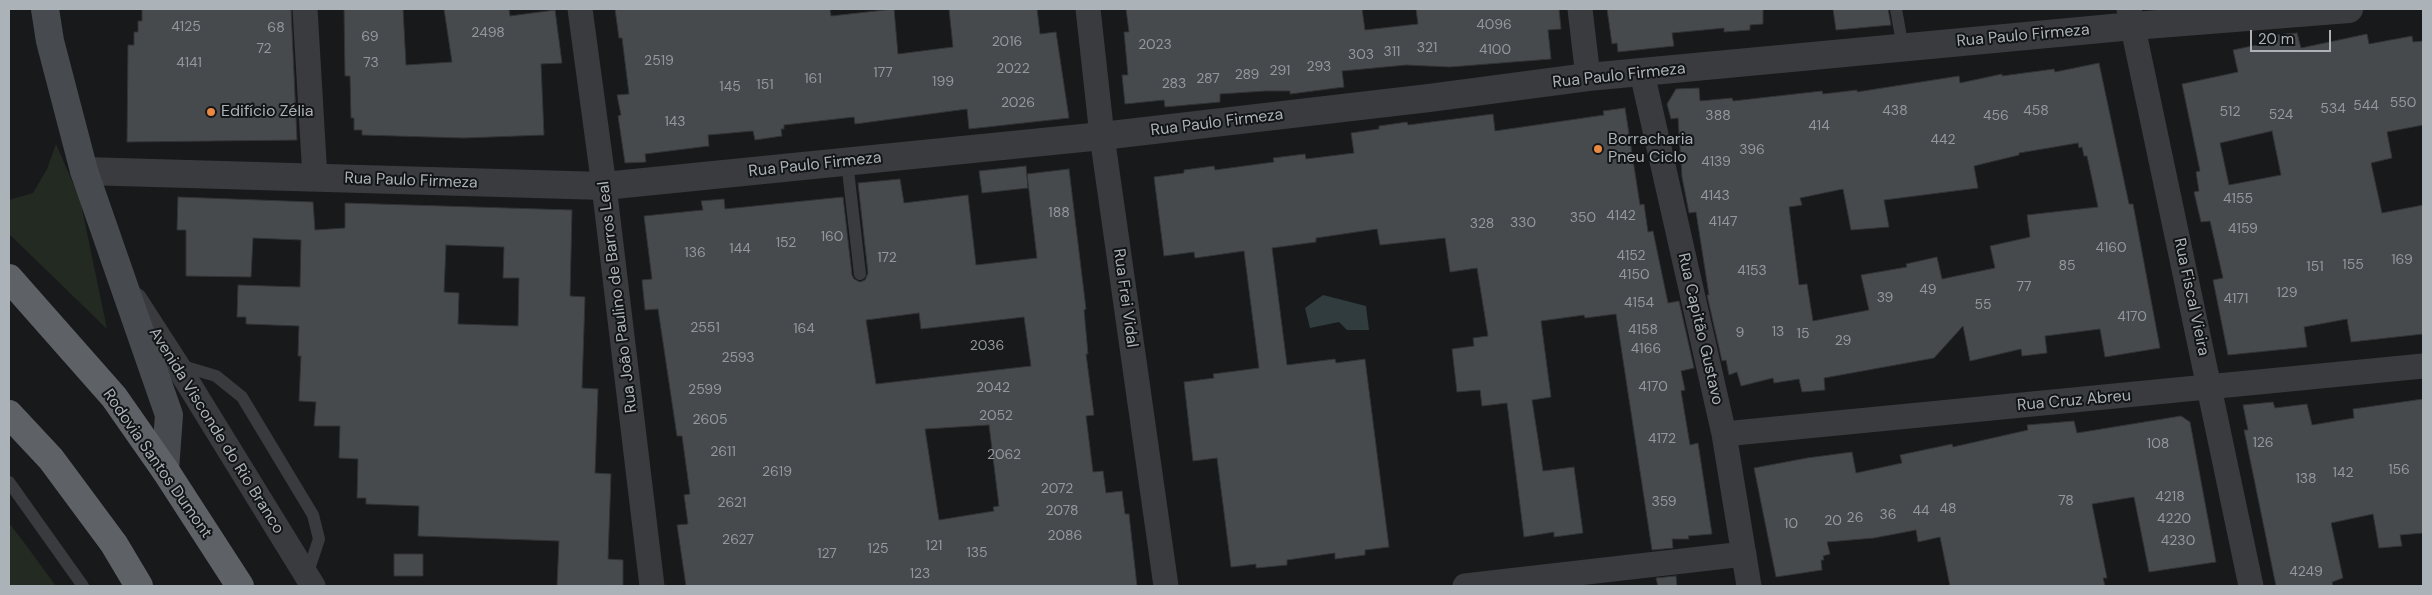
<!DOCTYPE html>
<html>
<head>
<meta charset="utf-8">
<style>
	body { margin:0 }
	#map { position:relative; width:2432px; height:595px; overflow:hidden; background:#18191a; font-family:"DM Sans",sans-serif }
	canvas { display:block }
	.frame { position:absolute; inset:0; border:10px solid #abb3b9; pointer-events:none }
	.scale { position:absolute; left:2250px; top:30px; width:81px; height:22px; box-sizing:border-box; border:2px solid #abb3b9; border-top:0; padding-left:6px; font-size:15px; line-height:18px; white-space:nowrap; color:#abb3b9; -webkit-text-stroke:4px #131415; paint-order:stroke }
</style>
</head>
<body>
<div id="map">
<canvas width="2432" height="595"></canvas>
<div class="frame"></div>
<div class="scale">20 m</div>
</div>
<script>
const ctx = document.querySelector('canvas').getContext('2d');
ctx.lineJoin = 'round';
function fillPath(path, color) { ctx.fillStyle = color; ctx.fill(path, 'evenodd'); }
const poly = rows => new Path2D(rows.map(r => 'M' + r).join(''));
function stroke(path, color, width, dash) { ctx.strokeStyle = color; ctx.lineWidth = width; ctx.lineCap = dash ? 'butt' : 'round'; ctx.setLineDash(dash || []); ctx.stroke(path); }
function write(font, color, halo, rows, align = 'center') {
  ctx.font = font + ' "DM Sans",sans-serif'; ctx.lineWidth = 4; ctx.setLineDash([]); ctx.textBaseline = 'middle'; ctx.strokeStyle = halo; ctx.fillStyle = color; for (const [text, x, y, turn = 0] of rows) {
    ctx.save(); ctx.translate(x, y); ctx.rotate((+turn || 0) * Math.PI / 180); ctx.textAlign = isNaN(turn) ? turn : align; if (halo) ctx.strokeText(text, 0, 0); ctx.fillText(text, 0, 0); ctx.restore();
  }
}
fillPath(poly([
	[56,144,80,199,107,329,9,234,9,200,33,193,47,169],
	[9,523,26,545,56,586,9,586]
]), '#232a22');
fillPath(poly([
	[1323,295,1366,306,1369,330,1347,330,1339,322,1310,328,1305,308]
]), '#313c3f');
const building = poly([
	[142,9,291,9,297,140,127,142,128,45,134,45,134,32,138,32,138,21,142,21,142,9],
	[344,9,403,9,406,65,452,62,444,9,509,9,510,16,555,10,562,63,541,64,544,135,464,138,362,135,362,130,354,130,354,118,351,118,350,76,345,76,344,9],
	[615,9,830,9,831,16,894,9,898,54,953,47,949,9,1037,9,1040,34,1056,32,1069,118,969,129,967,109,855,124,854,117,784,125,784,129,781,129,782,136,755,140,753,131,708,135,709,146,645,154,646,162,625,163,618,116,621,115,617,95,629,94,622,38,619,38,615,9],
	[1126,9,1362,9,1365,30,1418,24,1416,9,1559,9,1561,29,1548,30,1551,59,1450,67,1406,65,1342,71,1344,87,1290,94,1290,91,1265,91,1220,94,1220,102,1165,107,1164,100,1125,104,1122,75,1128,75,1124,32,1129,32,1126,9],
	[1607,9,1763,9,1763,24,1750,25,1750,30,1724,32,1724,28,1672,33,1674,46,1618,52,1617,43,1612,44,1607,9],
	[1833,9,1888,9,1891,25,1836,30,1833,9],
	[2297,33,2301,48,2367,34,2369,44,2412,36,2413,42,2423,41,2423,125,2387,132,2392,158,2371,163,2382,213,2423,205,2423,334,2351,342,2347,319,2304,327,2307,347,2228,355,2213,280,2223,278,2210,221,2201,222,2194,192,2199,191,2196,172,2200,171,2182,84,2238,72,2233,50,2276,41,2275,35,2297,33],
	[2272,131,2281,175,2229,185,2220,143,2272,131],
	[2099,63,2129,204,2133,204,2160,348,2105,357,2100,329,2045,336,2047,353,2022,356,2021,349,1970,361,1963,326,1934,358,1824,378,1825,390,1802,392,1799,379,1774,383,1773,378,1741,386,1737,372,1729,375,1726,360,1722,361,1707,295,1709,295,1696,212,1689,213,1682,177,1678,118,1671,119,1667,104,1676,89,1699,88,1700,101,1732,98,1733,101,1822,91,1823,94,1857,90,1857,92,1959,76,1960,83,2002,74,2002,76,2054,69,2055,72,2099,63],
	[2078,143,2079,148,2082,147,2084,156,2087,156,2098,207,2027,215,2030,237,1990,246,1995,268,1942,279,1937,257,1906,264,1907,267,1861,275,1869,310,1813,321,1807,284,1799,285,1789,207,1802,205,1800,198,1843,189,1851,230,1889,227,1884,200,1978,188,1974,166,2019,155,2019,153,2078,143],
	[1625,108,1640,205,1644,204,1648,232,1653,231,1668,303,1679,301,1694,368,1681,371,1685,390,1681,391,1690,445,1698,443,1712,534,1688,536,1689,539,1672,539,1673,548,1652,550,1616,314,1585,318,1584,315,1541,321,1551,397,1532,400,1543,471,1574,467,1583,533,1554,537,1554,532,1524,537,1507,403,1482,406,1480,390,1457,392,1452,349,1474,346,1473,338,1488,336,1477,268,1450,272,1445,238,1380,245,1377,229,1316,238,1316,242,1272,248,1287,365,1335,359,1336,363,1365,359,1389,547,1365,550,1365,555,1335,559,1335,553,1287,560,1287,565,1256,568,1256,564,1231,567,1217,458,1193,461,1184,382,1214,378,1213,374,1259,368,1244,251,1195,258,1194,252,1164,256,1154,177,1184,173,1184,170,1214,166,1215,170,1274,162,1273,158,1305,154,1306,159,1354,153,1351,133,1379,129,1379,126,1407,122,1408,125,1493,114,1495,131,1604,115,1603,111,1625,108],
	[1026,166,1028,188,982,193,979,171,1026,166],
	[1069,169,1086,309,1084,310,1088,354,1086,354,1094,415,1086,416,1093,472,1103,471,1106,493,1122,491,1125,514,1129,514,1137,586,686,586,677,525,688,524,684,495,690,494,682,436,677,436,658,309,645,310,642,280,652,279,644,216,703,210,701,201,724,199,725,209,843,197,852,275,854,279,860,282,865,280,868,273,858,183,900,179,904,203,968,195,976,265,1037,258,1027,174,1069,169],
	[919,313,921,329,1024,317,1031,366,876,384,866,320,919,313],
	[989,425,999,506,993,507,994,511,939,520,925,429,989,425],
	[178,197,313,202,315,230,345,228,345,203,572,210,570,296,585,297,582,388,598,389,595,473,611,474,608,559,623,560,623,586,557,586,559,541,418,536,419,506,366,504,366,498,357,498,358,459,339,458,340,426,314,426,316,402,299,401,301,356,298,356,299,326,246,324,246,317,237,317,238,285,300,287,301,240,253,238,251,277,186,276,186,230,177,230,178,197],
	[446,245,504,247,503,278,519,278,518,326,458,324,459,293,444,292,446,245],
	[2423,399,2423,533,2400,535,2402,546,2379,548,2373,514,2331,523,2343,578,2332,582,2333,586,2276,586,2244,430,2248,430,2243,405,2273,402,2275,408,2307,404,2312,425,2354,418,2353,409,2423,399],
	[2181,416,2190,422,2216,562,2149,572,2134,497,2092,504,2107,578,2103,578,2105,586,1950,586,1940,537,1918,542,1916,530,1874,538,1827,542,1830,554,1823,556,1824,560,1821,560,1822,570,1776,577,1754,468,1807,458,1852,452,1856,473,1902,463,1900,455,1952,444,1953,447,2028,430,2027,425,2074,421,2077,433,2181,416],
	[394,554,423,554,423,576,394,576,394,554],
	[1676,576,1677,586,1658,586,1656,578,1676,576]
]);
fillPath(building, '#474a4d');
stroke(building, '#323336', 1);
stroke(poly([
	[1896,9,1903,48],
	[847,162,860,274],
	[179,365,216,376,242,397,313,515,319,539,307,575],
	[9,482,83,586]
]), '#393b3f', 12);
stroke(poly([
	[305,9,315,178],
	[580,9,604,186,652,586],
	[1088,9,1102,136,1166,586],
	[1580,9,1588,77],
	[2129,9,2251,586],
	[1642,73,1724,434,1749,586],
	[135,300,177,365,313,586],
	[1724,434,2423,366],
	[1465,586,1744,554]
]), '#393b3f', 25);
stroke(poly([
	[84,171,604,186,1102,136,1429,98,1588,77,2133,26,2349,9]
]), '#393b3f', 28);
stroke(poly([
	[45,9,50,41,84,171,169,415,165,470]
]), '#474b4f', 28);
stroke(poly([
	[9,278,114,397,165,470,240,586],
	[9,414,51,459,114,544,139,586]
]), '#5e6267', 28);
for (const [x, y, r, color] of [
	[211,112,5,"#e88a42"],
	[1598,149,5,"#e88a42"]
]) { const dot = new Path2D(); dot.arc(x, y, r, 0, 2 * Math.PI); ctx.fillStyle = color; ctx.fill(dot); stroke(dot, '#131415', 2); }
write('14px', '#92999e', null, [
	["4096",1494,25],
	["4125",186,27],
	["68",276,28],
	["2498",488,33],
	["69",370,37],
	["2016",1007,42],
	["2023",1155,45],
	["321",1427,48],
	["72",264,49],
	["4100",1495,50],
	["311",1392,52],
	["303",1361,55],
	["2519",659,61],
	["4141",189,63],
	["73",371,63],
	["293",1319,67],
	["2022",1013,69],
	["291",1280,71],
	["177",883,73],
	["289",1247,75],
	["161",813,79],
	["287",1208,79],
	["199",943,82],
	["283",1174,84],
	["151",765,85],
	["145",730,87],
	["2026",1018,103],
	["550",2403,103],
	["544",2366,106],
	["534",2333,109],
	["438",1895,111],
	["458",2036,111],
	["512",2230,112],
	["524",2281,115],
	["388",1718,116],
	["456",1996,116],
	["143",675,122],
	["414",1819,126],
	["442",1943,140],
	["396",1752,150],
	["4139",1716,162],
	["4143",1715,196],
	["4155",2238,199],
	["188",1059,213],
	["4142",1621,216],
	["350",1583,218],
	["4147",1723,222],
	["330",1523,223],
	["328",1482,224],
	["4159",2243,229],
	["160",832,237],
	["152",786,243],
	["4160",2111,248],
	["144",740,249],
	["136",695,253],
	["4152",1631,256],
	["172",887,258],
	["169",2402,260],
	["155",2353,265],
	["85",2067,266],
	["151",2315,267],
	["4153",1752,271],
	["4150",1634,275],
	["77",2024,287],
	["49",1928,290],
	["129",2287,293],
	["39",1885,298],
	["4171",2236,299],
	["4154",1639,303],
	["55",1983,305],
	["4170",2132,317],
	["2551",705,328],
	["164",804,329],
	["4158",1643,330],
	["13",1778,332],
	["9",1740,333],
	["15",1803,334],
	["29",1843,341],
	["2036",987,346],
	["4166",1646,349],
	["2593",738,358],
	["4170",1653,387],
	["2042",993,388],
	["2599",705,390],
	["2052",996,416],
	["2605",710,420],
	["4172",1662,439],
	["126",2263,443],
	["108",2158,444],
	["2611",723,452],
	["2062",1004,455],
	["156",2399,470],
	["2619",777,472],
	["142",2343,473],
	["138",2306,479],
	["2072",1057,489],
	["4218",2170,497],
	["78",2066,501],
	["359",1664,502],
	["2621",732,503],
	["48",1948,509],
	["2078",1062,511],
	["44",1921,511],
	["36",1888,515],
	["26",1855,518],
	["4220",2174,519],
	["20",1833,521],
	["10",1791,524],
	["2086",1065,536],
	["2627",738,540],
	["4230",2178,541],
	["121",934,546],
	["125",878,549],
	["135",977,553],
	["127",827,554],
	["4249",2306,572],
	["123",920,574]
]);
write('16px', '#abb3b9', '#131415', [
	["Rua Paulo Firmeza",2023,36,-5],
	["Rua Paulo Firmeza",1619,76,-6],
	["Rua Paulo Firmeza",1217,123,-7],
	["Rua Paulo Firmeza",815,165,-6],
	["Rua Paulo Firmeza",411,181,2],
	["Rua João Paulino de Barros Leal",618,297,-97],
	["Rua Fiscal Vieira",2191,297,78],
	["Rua Frei Vidal",1125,298,82],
	["Rua Capitão Gustavo",1700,329,77],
	["Rua Cruz Abreu",2074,401,-5],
	["Avenida Visconde do Rio Branco",216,431,58],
	["Rodovia Santos Dumont",157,464,55]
]);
write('16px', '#abb3b9', '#131415', [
	["Edifício Zélia",221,112],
	["Borracharia",1608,140],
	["Pneu Ciclo",1608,158]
], 'left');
</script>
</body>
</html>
